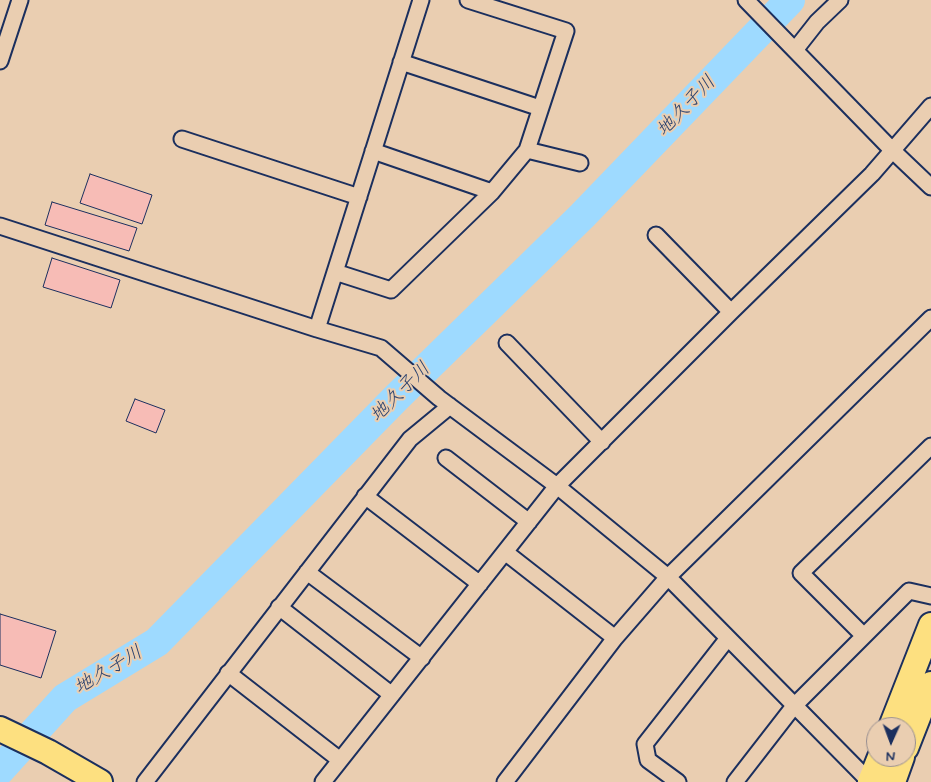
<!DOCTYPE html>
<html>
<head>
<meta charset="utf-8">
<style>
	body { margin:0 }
	#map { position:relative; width:931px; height:782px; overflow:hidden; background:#eaceb1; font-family:Mynerve,sans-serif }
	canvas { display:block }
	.north { position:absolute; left:866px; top:717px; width:50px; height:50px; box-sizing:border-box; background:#eaceb1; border:1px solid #978e90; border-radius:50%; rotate:182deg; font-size:14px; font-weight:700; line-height:20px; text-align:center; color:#1b2f5e }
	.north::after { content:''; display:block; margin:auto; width:18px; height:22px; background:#1b2f5e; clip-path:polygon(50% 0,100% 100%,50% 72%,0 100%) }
</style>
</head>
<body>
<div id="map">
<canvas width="931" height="782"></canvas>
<div class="north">N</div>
</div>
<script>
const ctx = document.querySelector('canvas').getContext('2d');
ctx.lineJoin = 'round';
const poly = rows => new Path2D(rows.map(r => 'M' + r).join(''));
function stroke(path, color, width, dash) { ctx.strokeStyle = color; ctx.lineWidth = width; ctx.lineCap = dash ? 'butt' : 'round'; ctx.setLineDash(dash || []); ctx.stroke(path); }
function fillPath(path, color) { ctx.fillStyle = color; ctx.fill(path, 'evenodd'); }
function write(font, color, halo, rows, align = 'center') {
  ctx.font = font + ' Mynerve,"Klee One",sans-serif'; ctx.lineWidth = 4; ctx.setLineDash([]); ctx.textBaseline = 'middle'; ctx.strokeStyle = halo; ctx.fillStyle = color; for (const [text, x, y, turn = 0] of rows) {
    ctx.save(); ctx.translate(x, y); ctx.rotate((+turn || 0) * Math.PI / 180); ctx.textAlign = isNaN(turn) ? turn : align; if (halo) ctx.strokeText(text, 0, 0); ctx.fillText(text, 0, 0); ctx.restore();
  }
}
stroke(poly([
	[0,770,65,698,157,642,396,398,582,216,790,0]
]), '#9edaff', 30);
const building = poly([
	[90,174,152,195,142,224,80,203,90,174],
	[52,202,137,228,129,251,45,225,52,202],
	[52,258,120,280,111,308,43,287,52,258],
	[135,399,165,410,156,433,126,421,135,399],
	[0,614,56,631,41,678,0,665,0,614]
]);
fillPath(building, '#f7bcb6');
stroke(building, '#1b2f5e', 1);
const street = poly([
	[746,0,892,150,931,187],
	[795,50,817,22,840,0],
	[0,61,20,0],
	[401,62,540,108],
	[182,139,359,197],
	[527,150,580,163],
	[373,151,492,192],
	[0,226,317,329,381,348,439,398,557,486,668,577,870,782],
	[656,235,731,312],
	[335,272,391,290,492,192,527,150,566,31,468,0],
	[317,329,421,0],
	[507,343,602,442],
	[446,458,529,522],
	[365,496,480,584],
	[505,552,615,638,668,577,931,318],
	[307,572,422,658],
	[279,607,392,695],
	[864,636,801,573,931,446],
	[228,673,340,760],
	[145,782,410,439,450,406],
	[323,782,557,486,731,312,872,174,931,106],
	[505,782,615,638],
	[678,782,648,760,645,744,728,638],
	[735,782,794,706,909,591,931,596]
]);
const primary = poly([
	[891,727,931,625],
	[0,729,48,752,100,782],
	[906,748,931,684],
	[870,782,880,757],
	[893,782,902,757]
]);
stroke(street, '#1b2f5e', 19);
stroke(primary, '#1b2f5e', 28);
stroke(street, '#eaceb1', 15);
stroke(primary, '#fde080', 24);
write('italic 19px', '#28406e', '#eaceb1', [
	["地久子川",687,107,-46],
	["地久子川",401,393,-45],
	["地久子川",109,671,-31]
]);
</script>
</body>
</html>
